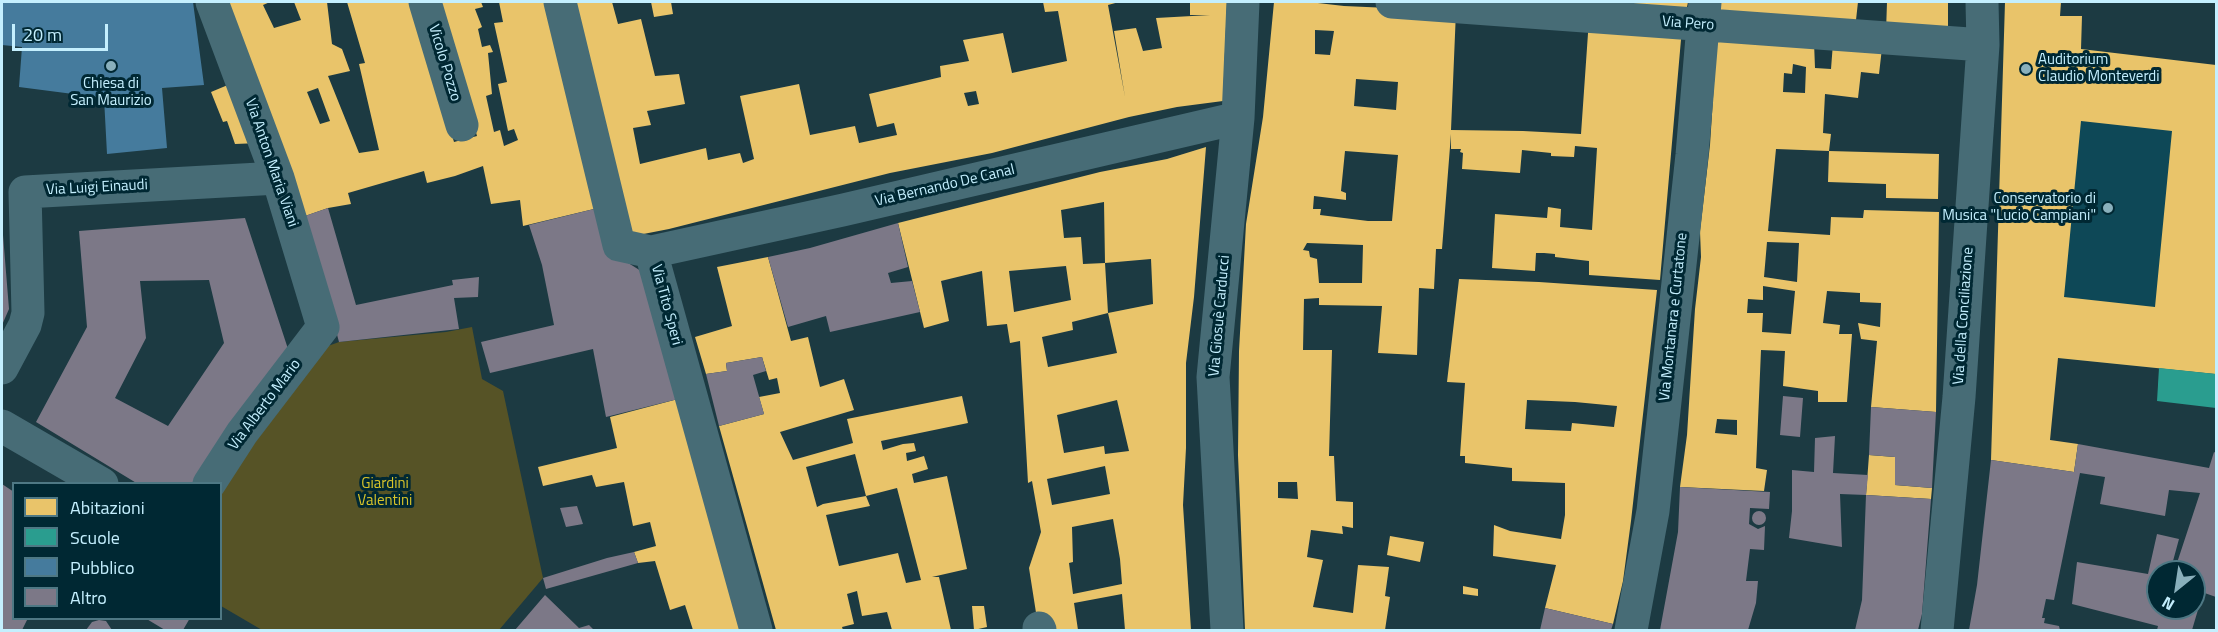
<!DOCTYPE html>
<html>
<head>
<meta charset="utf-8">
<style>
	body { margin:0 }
	#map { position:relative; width:2218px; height:632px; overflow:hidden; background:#1c3a42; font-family:"Titillium Web",sans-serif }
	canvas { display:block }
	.frame { position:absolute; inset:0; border:3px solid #c4effe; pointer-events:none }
	.legend { position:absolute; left:12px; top:482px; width:210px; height:138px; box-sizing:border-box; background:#002833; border:2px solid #4e7884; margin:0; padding:8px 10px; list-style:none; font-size:18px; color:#c4effe }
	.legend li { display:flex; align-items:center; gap:12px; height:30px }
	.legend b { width:30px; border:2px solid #4e7884 }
	.north { position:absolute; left:2146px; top:560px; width:60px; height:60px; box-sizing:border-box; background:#002833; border:2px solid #4e7884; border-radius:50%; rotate:210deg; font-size:16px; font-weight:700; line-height:24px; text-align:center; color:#c4effe }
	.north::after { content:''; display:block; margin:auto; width:21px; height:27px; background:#89b0bc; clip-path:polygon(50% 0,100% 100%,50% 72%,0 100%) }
	.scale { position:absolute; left:12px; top:24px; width:96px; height:27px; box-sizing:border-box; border:3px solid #c4effe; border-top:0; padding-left:8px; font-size:18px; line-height:21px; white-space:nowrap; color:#c4effe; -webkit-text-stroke:4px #002833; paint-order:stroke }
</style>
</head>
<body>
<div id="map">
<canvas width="2218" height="632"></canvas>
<div class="frame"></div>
<ul class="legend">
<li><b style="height:16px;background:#e9c46a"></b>Abitazioni</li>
<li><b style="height:16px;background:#2a9d8f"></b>Scuole</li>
<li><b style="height:16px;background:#457b9d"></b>Pubblico</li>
<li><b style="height:16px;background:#7c7887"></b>Altro</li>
</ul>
<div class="north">N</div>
<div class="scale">20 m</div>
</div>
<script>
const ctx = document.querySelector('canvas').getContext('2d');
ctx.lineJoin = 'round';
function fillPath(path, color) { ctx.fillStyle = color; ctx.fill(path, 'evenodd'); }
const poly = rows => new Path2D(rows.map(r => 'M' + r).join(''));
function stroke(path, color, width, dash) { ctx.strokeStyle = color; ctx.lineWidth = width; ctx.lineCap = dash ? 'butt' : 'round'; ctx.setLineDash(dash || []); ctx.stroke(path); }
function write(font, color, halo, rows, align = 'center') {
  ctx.font = font + ' "Titillium Web",sans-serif'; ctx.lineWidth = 6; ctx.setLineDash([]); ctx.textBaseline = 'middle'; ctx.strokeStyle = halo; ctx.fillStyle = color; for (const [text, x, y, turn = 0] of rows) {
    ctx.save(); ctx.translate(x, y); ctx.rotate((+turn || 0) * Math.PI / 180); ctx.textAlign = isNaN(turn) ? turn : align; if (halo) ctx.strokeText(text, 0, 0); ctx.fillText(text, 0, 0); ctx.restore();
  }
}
fillPath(poly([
	[2081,49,2216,67,2216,359,2215,374,2058,358]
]), '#0e4857');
fillPath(poly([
	[472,327,482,379,503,391,543,578,499,630,262,630,221,606,221,487,328,346,339,342,446,332]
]), '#565326');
fillPath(poly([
	[224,2,270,2,263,5,274,28,301,20,294,2,327,2,332,44,342,49,350,71,328,76,359,153,379,150,359,64,365,63,347,2,413,2,454,142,477,136,440,2,481,2,483,7,475,9,482,27,478,29,482,47,490,45,493,52,488,53,492,94,486,96,494,132,500,130,504,146,518,140,514,129,508,131,498,84,507,82,494,23,503,22,499,2,547,2,598,208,523,226,520,200,491,204,483,166,455,176,427,183,424,171,348,193,351,204,328,208,305,216],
	[318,88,330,121,320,124,307,92],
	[573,2,612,2,618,24,641,19,655,76,679,74,685,104,647,111,651,125,633,128,640,164,706,148,708,160,740,153,743,163,754,159,740,96,799,84,810,135,855,126,859,143,897,135,894,123,877,127,869,94,941,77,940,66,969,61,963,40,1003,33,1012,73,1067,61,1058,11,1045,12,1043,2,1119,2,1108,5,1125,97,1114,31,1136,28,1143,51,1162,48,1156,18,1210,15,1190,15,1190,2,1227,2,1223,101,1177,107,1129,117,992,153,890,173,669,229,628,237],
	[976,91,979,104,968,106,964,93],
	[651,2,671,2,673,14,654,17],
	[1274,2,1309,2,1344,6,1456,11,1451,130,1523,131,1581,134,1589,19,1682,28,1660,280,1589,275,1589,261,1555,257,1555,254,1544,253,1536,253,1535,271,1492,268,1495,214,1547,218,1548,207,1561,209,1560,227,1592,230,1597,148,1575,146,1574,157,1551,156,1551,153,1522,150,1520,173,1462,169,1463,153,1460,152,1461,149,1451,149,1451,134,1442,249,1436,249,1434,289,1419,288,1417,355,1378,353,1382,306,1319,305,1319,298,1304,299,1303,350,1332,350,1329,456,1334,456,1336,501,1353,502,1353,528,1342,526,1343,534,1311,530,1307,557,1323,560,1313,607,1353,613,1358,565,1389,567,1385,596,1390,597,1385,630,1245,630,1238,455,1239,351,1246,224,1263,117],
	[1315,30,1334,31,1330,55,1315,54],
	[1356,79,1398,82,1396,110,1354,106],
	[1345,151,1398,155,1392,221,1368,221,1320,215,1321,209,1313,209,1314,196,1346,200,1346,193,1341,191],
	[1307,243,1363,245,1362,283,1319,283,1317,259,1310,257,1309,251,1303,250],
	[1278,482,1297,482,1298,499,1278,498],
	[1613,2,1688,2,1687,7,1640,7],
	[1721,2,1858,2,1855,29,1719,21],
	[1887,2,1948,2,1948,36,1886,32],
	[2005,2,2061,2,2060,16,2082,16,2081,49,2216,65,2216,359,2215,374,2058,358,2050,440,2078,444,2074,472,1991,460],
	[2081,121,2172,131,2155,307,2064,297],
	[1717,36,1814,42,1815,68,1831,69,1833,43,1882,48,1879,74,1861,72,1858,98,1825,94,1823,133,1831,134,1829,151,1776,149,1768,231,1830,235,1831,217,1863,218,1864,210,1939,212,1936,412,1871,407,1877,341,1861,339,1858,323,1880,327,1881,303,1860,302,1860,293,1827,291,1823,323,1840,325,1839,334,1852,334,1847,402,1818,402,1818,391,1783,386,1785,351,1761,350,1756,468,1767,470,1764,491,1680,487,1687,435,1695,309,1701,257,1700,231,1710,145],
	[1793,64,1806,67,1805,93,1783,92,1784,73,1792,74],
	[1767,242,1799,243,1797,282,1764,277],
	[1763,286,1795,291,1791,334,1762,332,1763,313,1747,313,1748,299,1763,300],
	[1717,419,1737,420,1737,435,1715,433],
	[235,82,259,143,235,144,227,121,223,122,211,92],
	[1206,147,1194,297,1186,363,1186,448,1183,505,1191,630,1125,630,1122,594,1074,603,1078,630,1050,630,1037,619,1029,568,1041,532,1032,481,1028,483,1020,341,1010,343,1007,324,987,326,982,271,941,281,949,321,924,328,898,223,1100,172,1167,159],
	[1104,202,1105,263,1151,259,1153,304,1108,313,1105,263,1083,264,1081,237,1064,238,1061,210],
	[1066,266,1071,300,1014,312,1009,271],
	[1108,313,1117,353,1048,367,1042,337,1073,330,1072,322],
	[1117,400,1129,451,1105,454,1104,446,1064,453,1057,415],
	[1105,466,1110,494,1052,505,1047,479],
	[1113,519,1120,559,1122,584,1073,594,1069,563,1073,562,1072,527],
	[1829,151,1939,154,1938,199,1886,198,1886,184,1828,182],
	[768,257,791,341,808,337,820,387,844,379,854,410,780,432,793,460,853,443,847,419,962,396,968,423,881,441,883,450,903,444,914,443,916,451,906,453,907,461,924,456,928,469,912,474,914,483,947,476,967,569,932,577,939,577,951,630,892,630,887,612,862,616,857,591,847,594,854,624,842,627,843,630,776,630,719,426,764,414,759,397,780,393,777,378,769,380,762,357,726,363,727,371,706,374,695,337,732,326,717,267],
	[855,454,866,496,823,504,817,507,806,467],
	[897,488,921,580,906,583,898,553,839,566,826,515,870,506,866,496],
	[1459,279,1539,282,1657,290,1631,521,1623,581,1613,624,1545,608,1556,565,1493,556,1494,525,1510,531,1561,539,1565,515,1565,483,1512,481,1512,468,1465,463,1465,456,1460,456,1465,383,1447,382],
	[1527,400,1575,402,1617,406,1614,427,1572,423,1571,431,1525,429],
	[678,399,745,630,693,630,685,605,670,610,655,561,638,563,634,552,656,546,650,522,633,526,624,482,596,487,592,475,543,486,538,467,617,448,610,417],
	[1869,455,1895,457,1895,485,1932,488,1931,499,1866,495],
	[1390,536,1424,542,1420,562,1387,555],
	[1463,586,1478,589,1478,596,1463,594],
	[972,606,984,606,987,627,974,630]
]), '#e9c46a');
fillPath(poly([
	[2159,368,2216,374,2216,408,2157,401]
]), '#2a9d8f');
fillPath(poly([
	[2,2,193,2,204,85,162,88,167,148,107,154,104,98,19,87,22,47,2,45]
]), '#457b9d');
fillPath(poly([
	[328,208,356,305,453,285,452,280,479,277,478,297,454,298,459,329,339,342,305,216],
	[598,208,606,249,641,271,678,399,606,417,593,349,490,373,481,342,554,325,542,265,529,225],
	[245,218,290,355,197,484,138,484,36,422,87,327,79,231],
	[209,280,224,343,168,426,115,398,146,338,140,281],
	[898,223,908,267,888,273,891,283,912,281,920,312,830,332,826,316,788,327,768,257,810,248],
	[2,235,3,235,9,309,2,325],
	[762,357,766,371,753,375,764,414,719,426,706,374,727,371,726,363],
	[1783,396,1803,398,1800,437,1780,435],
	[1871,407,1936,412,1932,488,1895,485,1895,457,1869,455],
	[1835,436,1833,473,1868,475,1866,495,1931,499,1922,614,1918,630,1855,630,1862,600,1866,495,1840,494,1842,547,1789,538,1792,511,1792,470,1814,472,1815,438],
	[2078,444,2209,468,2214,452,2216,453,2216,597,2196,590,2200,603,2192,630,2157,630,2158,626,2072,604,2077,562,2148,574,2157,534,2179,539,2170,572,2158,572,2158,608,2194,608,2194,572,2174,572,2200,493,2169,490,2165,516,2100,504,2105,477,2080,473,2054,600,2046,599,2042,618,2045,618,2044,623,2059,626,2060,630,1969,630,1977,585,1991,460,2074,472],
	[2,484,14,492,14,618,28,618,22,630,2,630],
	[1680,487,1770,492,1769,509,1750,508,1749,524,1758,529,1765,526,1764,550,1750,549,1746,581,1758,581,1756,603,1748,630,1660,630,1678,532],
	[577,506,583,524,566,527,560,508],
	'1752 518a7 7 0 1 1 14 0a7 7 0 1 1-14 0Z',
	[634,552,638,563,546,589,543,578,607,558],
	[545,595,579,628,589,625,594,630,515,630],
	[1545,608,1613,624,1611,630,1540,630],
	[145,618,190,618,183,630,165,630],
	[99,620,106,621,112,630,86,630,92,622]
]), '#7c7887');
stroke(poly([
	[425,2,462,125],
	[560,2,619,245,651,252,843,210,1238,118],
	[1392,2,1983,45],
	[651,252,756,630],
	[2,368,25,325,28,313,25,192,278,178],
	[2,426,102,484],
	[209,484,242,433,323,327,278,178,212,2],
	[1039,628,1040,630],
	[1227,630,1213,377,1238,118,1243,2],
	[1631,630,1653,511,1692,155,1705,2],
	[1937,630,1959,397,1983,45,1982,2]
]), '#476c76', 33);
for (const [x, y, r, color] of [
	[111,66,6,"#89b0bc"],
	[2026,69,6,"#89b0bc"],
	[2108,208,6,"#89b0bc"]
]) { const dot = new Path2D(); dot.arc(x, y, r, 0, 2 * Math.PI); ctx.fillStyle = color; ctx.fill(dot); stroke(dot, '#002833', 2); }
write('15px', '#c4effe', '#002833', [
	["Via Pero",1688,24,4],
	["Vicolo Pozzo",444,63,73],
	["Via Anton Maria Viani",271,163,71],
	["Via Bernando De Canal",945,186,-13],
	["Via Luigi Einaudi",97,188,-3],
	["Via Tito Speri",666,305,75],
	["Via Giosuè Carducci",1220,316,-85],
	["Via della Conciliazione",1964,316,-86],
	["Via Montanara e Curtatone",1674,317,-84],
	["Via Alberto Mario",265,405,-53]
]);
write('15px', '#c4effe', '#002833', [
	["Auditorium",2038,60],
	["Claudio Monteverdi",2038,77],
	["Chiesa di",111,84,"center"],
	["San Maurizio",111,101,"center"],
	["Conservatorio di",2096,199,"right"],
	["Musica \"Lucio Campiani\"",2096,216,"right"]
], 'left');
write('15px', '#d8c42a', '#002833', [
	["Giardini",385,484],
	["Valentini",385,501]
]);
</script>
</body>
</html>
